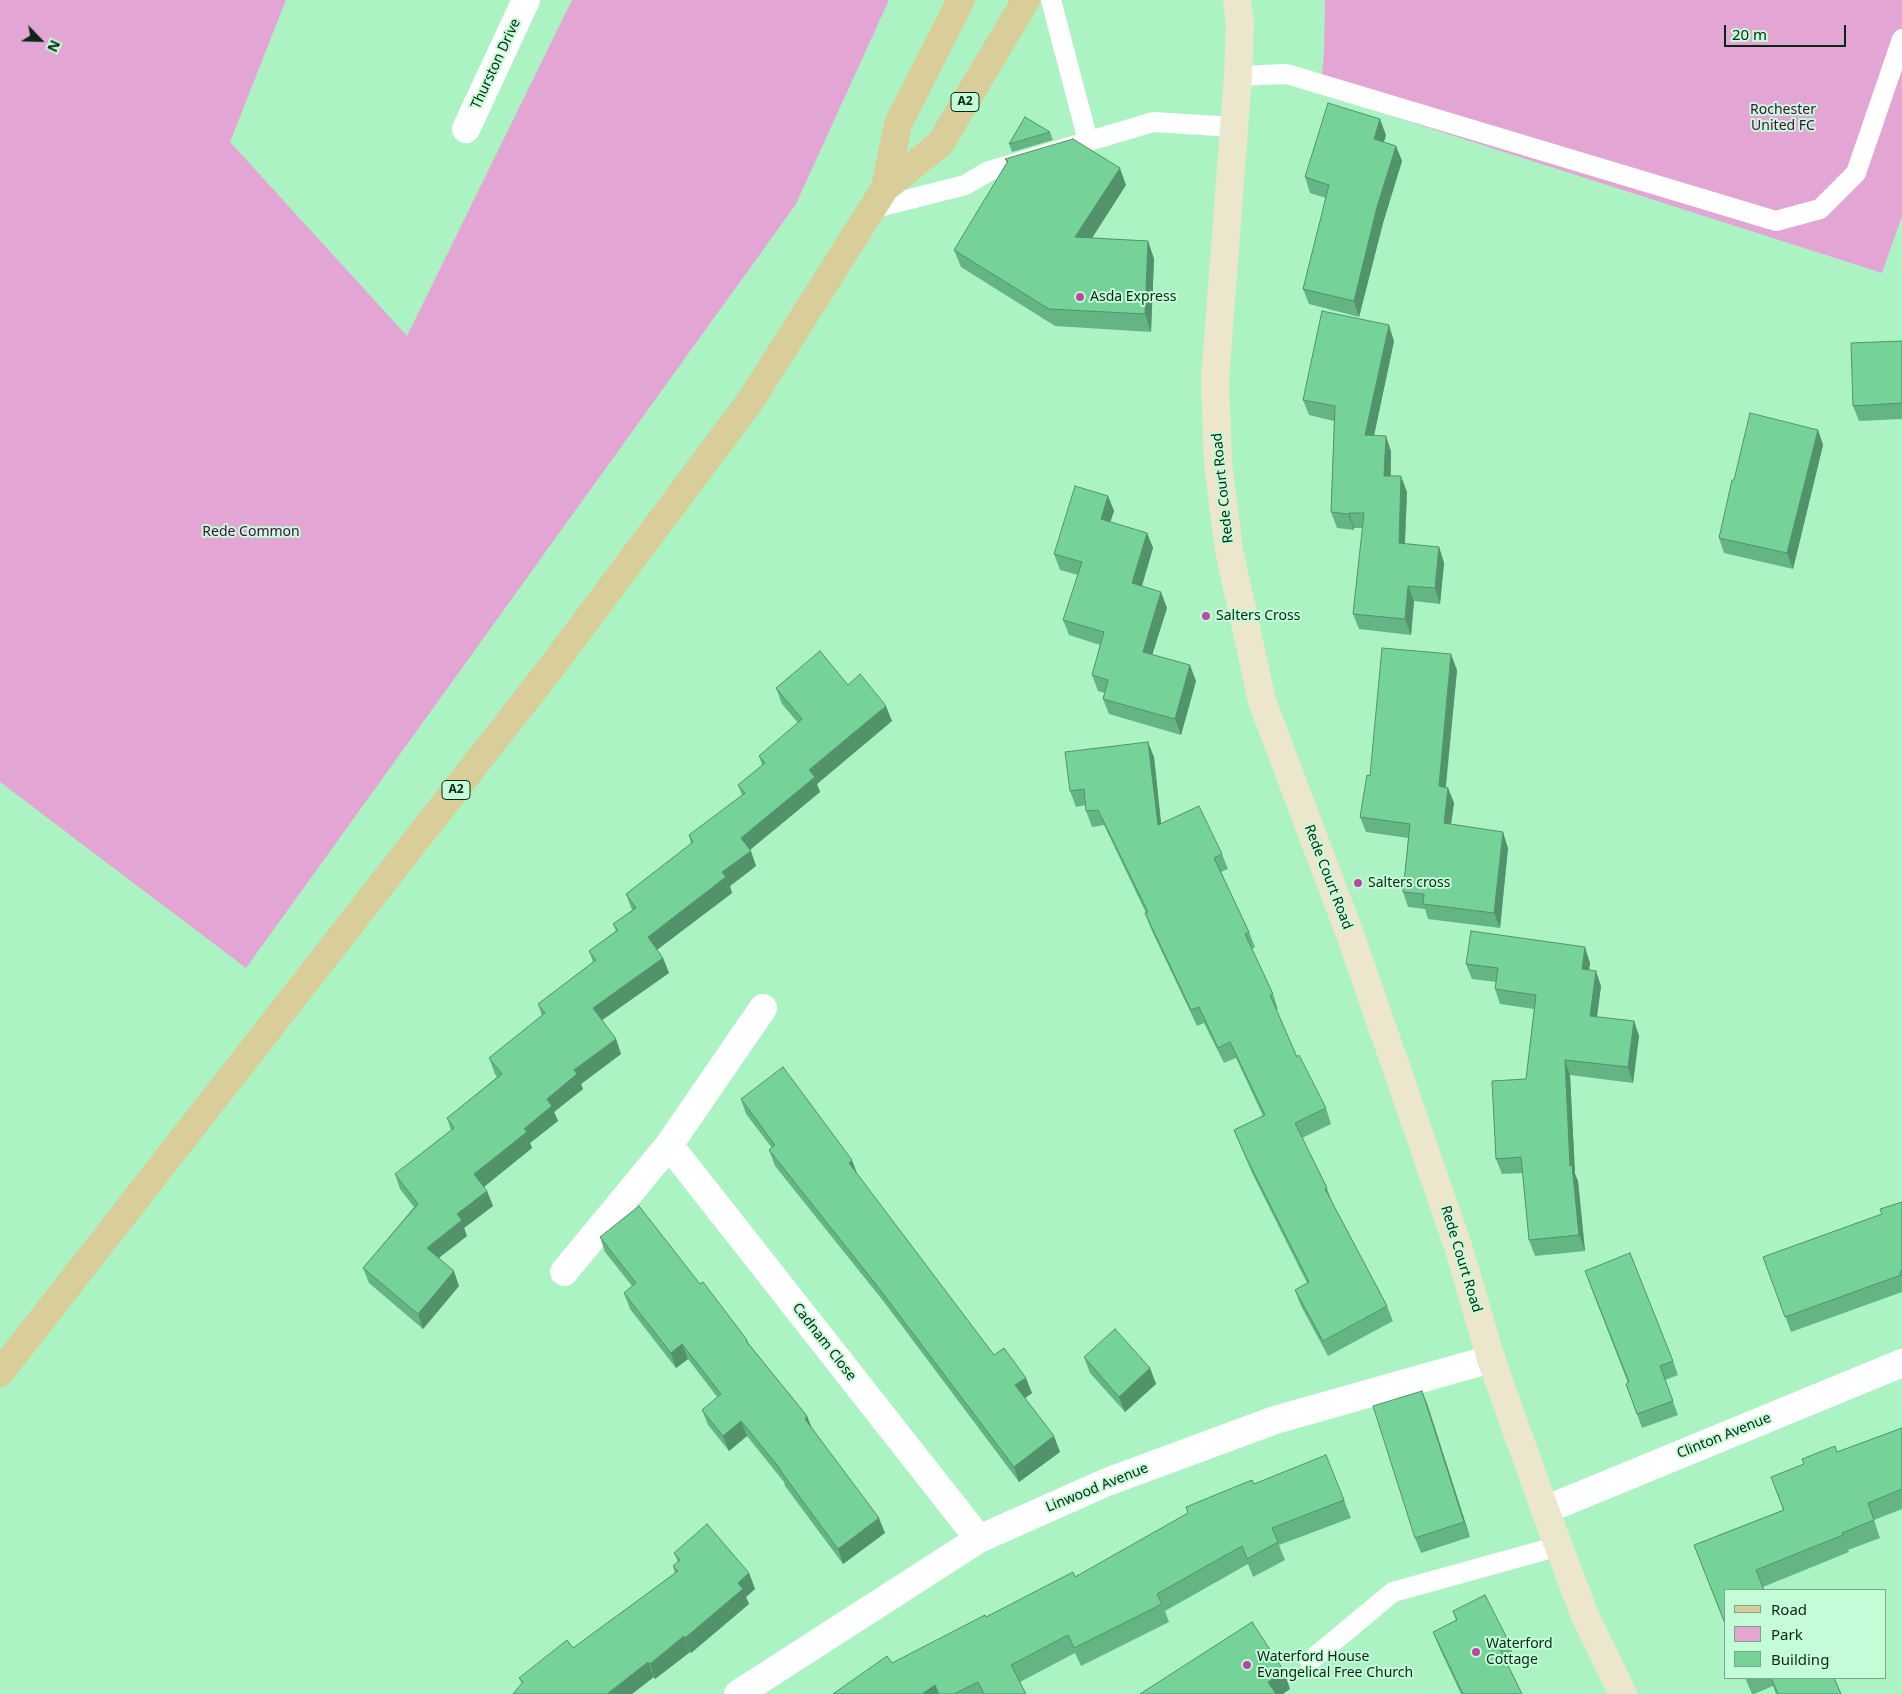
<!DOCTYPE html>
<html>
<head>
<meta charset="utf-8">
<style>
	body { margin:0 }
	#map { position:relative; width:1902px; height:1694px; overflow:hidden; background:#acf3c4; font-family:"Noto Sans",sans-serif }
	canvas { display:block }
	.legend { position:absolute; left:1724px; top:1589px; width:162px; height:90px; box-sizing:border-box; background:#c4fcd7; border:1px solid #7aa78a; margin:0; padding:6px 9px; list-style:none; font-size:15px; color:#0a2716 }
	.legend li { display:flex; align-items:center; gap:10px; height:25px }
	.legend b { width:25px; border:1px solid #7aa78a }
	.north { position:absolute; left:15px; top:15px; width:50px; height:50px; -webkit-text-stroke:4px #c4fcd7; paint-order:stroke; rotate:114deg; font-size:14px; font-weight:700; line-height:20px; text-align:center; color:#0a2716 }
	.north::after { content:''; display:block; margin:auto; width:18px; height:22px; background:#0a2716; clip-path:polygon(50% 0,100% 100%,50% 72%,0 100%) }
	.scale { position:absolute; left:1724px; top:25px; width:122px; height:22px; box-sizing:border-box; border:2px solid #0a2716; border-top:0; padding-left:6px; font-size:15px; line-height:18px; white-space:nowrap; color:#0a2716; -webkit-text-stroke:4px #c4fcd7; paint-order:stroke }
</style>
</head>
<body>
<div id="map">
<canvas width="1902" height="1694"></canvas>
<ul class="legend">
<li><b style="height:6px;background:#d9cd9a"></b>Road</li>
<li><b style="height:14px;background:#e2a5d4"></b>Park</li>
<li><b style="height:14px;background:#75d299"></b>Building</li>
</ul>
<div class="north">N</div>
<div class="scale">20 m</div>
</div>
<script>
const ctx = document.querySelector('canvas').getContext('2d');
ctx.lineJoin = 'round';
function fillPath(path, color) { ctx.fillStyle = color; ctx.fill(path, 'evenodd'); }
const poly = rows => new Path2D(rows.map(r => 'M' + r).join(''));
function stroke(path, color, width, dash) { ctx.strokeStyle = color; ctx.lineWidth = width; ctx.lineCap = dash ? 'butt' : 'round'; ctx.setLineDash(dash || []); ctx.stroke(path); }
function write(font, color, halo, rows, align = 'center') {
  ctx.font = font + ' "Noto Sans",sans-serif'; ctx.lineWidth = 4; ctx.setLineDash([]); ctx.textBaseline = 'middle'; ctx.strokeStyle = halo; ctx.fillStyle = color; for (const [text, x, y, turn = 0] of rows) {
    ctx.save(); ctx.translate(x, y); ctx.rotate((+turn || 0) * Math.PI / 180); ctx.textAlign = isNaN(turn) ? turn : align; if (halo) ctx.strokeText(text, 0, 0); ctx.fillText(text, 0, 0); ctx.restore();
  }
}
fillPath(poly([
	[0,0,286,0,230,142,407,336,572,0,889,0,796,204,246,968,0,782],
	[1325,0,1902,0,1902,216,1882,273,1320,93,1324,54]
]), '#e2a5d4');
stroke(poly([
	[1051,0,1088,141],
	[1238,76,1287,74,1776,221,1820,209,1856,173,1902,39],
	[871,209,965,185,989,171,1153,122,1234,127],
	[1310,1661,1393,1592,1559,1546]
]), '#fff', 20);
stroke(poly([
	[466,129,526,0],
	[763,1008,669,1145,979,1539],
	[564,1272,669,1145],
	[1545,1510,1902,1363],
	[738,1694,979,1539,1107,1482,1275,1420,1491,1359]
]), '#fff', 28);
stroke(poly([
	[1237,0,1240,24,1238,76,1215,380,1218,464,1229,550,1262,701,1351,937,1458,1246,1491,1359,1545,1510,1585,1616,1623,1694]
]), '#ece6cc', 28);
stroke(poly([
	[885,188,940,144,1026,0],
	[0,1373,553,665,751,400,885,188,898,124,961,0]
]), '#d9cd9a', 28);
fillPath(poly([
	[1050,132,1053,140,1012,152,1009,144],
	[1386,135,1384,142,1396,146,1402,161,1383,223,1359,317,1309,304,1303,289,1326,198,1310,193,1305,177],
	[1005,159,1126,185,1092,238,1148,241,1154,259,1151,332,1055,326,961,267,954,250,1007,163],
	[1394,341,1374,435,1391,451,1391,476,1407,492,1405,544,1439,547,1444,563,1440,604,1414,601,1411,635,1359,629,1353,614,1363,528,1354,528,1354,530,1337,528,1331,512,1334,421,1309,415,1303,400],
	[1902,341,1902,419,1859,421,1853,406],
	[1818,430,1823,445,1793,569,1724,553,1719,538],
	[1108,496,1114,511,1110,522,1147,533,1153,548,1142,586,1167,608,1152,655,1196,681,1181,735,1109,714,1103,699,1105,693,1098,691,1092,675,1100,645,1069,635,1063,620,1078,575,1060,570,1054,554],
	[1457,670,1446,787,1448,788,1454,803,1451,824,1508,848,1500,928,1428,919,1425,909,1408,907,1403,892,1408,838,1366,832,1360,817,1370,776],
	[848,685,892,721,817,784,820,792,750,850,756,866,730,886,732,893,657,950,663,958,669,973,602,1020,616,1039,621,1054,581,1084,583,1089,554,1112,558,1121,530,1143,532,1148,484,1187,487,1191,493,1206,464,1228,467,1236,439,1258,459,1286,423,1329,369,1283,363,1268,414,1207,400,1189,395,1174,451,1130,447,1118,497,1077,495,1074,489,1058,542,1016,538,1004,593,962,589,951,616,931,613,924,632,910,626,894,691,844,689,835,742,795,738,785,762,765,759,756,798,723,782,704,776,688],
	[1154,757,1161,824,1222,854,1228,869,1221,872,1249,932,1255,947,1252,949,1273,994,1278,1009,1276,1010,1297,1057,1326,1108,1331,1124,1302,1138,1327,1188,1333,1204,1387,1306,1393,1321,1328,1356,1301,1306,1295,1290,1307,1283,1253,1175,1240,1145,1234,1130,1263,1116,1236,1058,1224,1063,1204,1023,1197,1026,1151,929,1145,913,1146,913,1104,825,1092,827,1086,811,1086,805,1076,807,1070,791],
	[1590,963,1589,970,1601,986,1597,1017,1634,1021,1639,1036,1633,1083,1570,1075,1575,1174,1578,1181,1585,1251,1535,1256,1529,1240,1523,1173,1502,1174,1496,1159,1526,1079,1534,1009,1500,1004,1495,989,1496,982,1472,979,1466,964],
	[741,1099,858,1175,994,1355,1032,1393,1025,1398,1060,1452,1019,1482,884,1302,775,1166,769,1150,772,1148,746,1114],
	[1902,1202,1902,1292,1791,1332,1763,1257,1882,1214],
	[600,1237,700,1284,747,1340,749,1344,807,1416,812,1428,885,1533,843,1564,785,1486,784,1482,747,1436,729,1451,708,1425,702,1410,718,1398,688,1359,676,1368,630,1309,624,1293,632,1286,605,1252],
	[1590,1285,1673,1361,1678,1375,1665,1380,1678,1415,1642,1428,1626,1384,1628,1383],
	[1084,1357,1150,1368,1156,1384,1125,1412,1090,1373],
	[1422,1391,1470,1537,1421,1553,1415,1538],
	[1902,1428,1902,1509,1874,1520,1880,1538,1848,1550,1849,1552,1763,1587,1726,1590,1726,1627,1694,1545,1783,1510,1771,1477],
	[1254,1484,1344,1500,1351,1518,1279,1545,1285,1560,1253,1577,1248,1564,1165,1611,1169,1622,1081,1666,1075,1653,1020,1682,1026,1694,833,1694,892,1663,986,1617,1075,1577],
	[674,1553,749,1573,755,1589,746,1597,749,1604,691,1653,690,1652,655,1679,654,1677,522,1684,519,1678,573,1648,675,1573,673,1566,678,1562],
	[1453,1611,1509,1642,1514,1658,1506,1661,1522,1694,1461,1694,1439,1647,1433,1632,1456,1620],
	[1745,1678,1834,1678,1841,1694,1776,1694,1773,1686,1754,1694,1752,1694]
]), '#65b584');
fillPath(poly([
	[1380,119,1386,135,1380,155,1374,139],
	[1396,146,1402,161,1383,223,1359,317,1354,301,1377,207],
	[1120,168,1126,185,1081,255,1075,237],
	[1148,241,1154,259,1151,332,1145,314],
	[1389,325,1394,341,1371,450,1365,435],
	[1818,430,1823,445,1793,569,1787,553],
	[1386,436,1391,451,1390,491,1384,476],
	[1401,476,1407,492,1404,558,1399,543],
	[1108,496,1114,511,1106,535,1101,519],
	[1349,513,1354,528,1354,530,1348,514],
	[1147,533,1153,548,1138,599,1132,583],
	[1439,547,1444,563,1440,604,1435,588],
	[1408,586,1414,601,1411,635,1405,619],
	[1161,592,1167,608,1148,668,1143,652],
	[1451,654,1457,670,1444,802,1439,786],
	[1190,665,1196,681,1181,735,1175,719],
	[886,706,892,721,817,784,820,792,746,853,741,838,809,770],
	[1148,742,1154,757,1163,841,1158,825],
	[1448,788,1454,803,1449,838,1444,823],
	[1503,832,1508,848,1500,928,1494,913],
	[751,851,756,866,730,886,732,893,654,952,648,937,722,872],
	[1585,947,1590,963,1587,984,1582,969],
	[663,958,669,973,598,1023,593,1008],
	[1596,971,1601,986,1595,1031,1590,1016],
	[1634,1021,1639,1036,1633,1083,1628,1067],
	[616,1039,621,1054,581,1084,583,1089,554,1112,558,1121,530,1143,532,1148,480,1190,474,1174,524,1129,547,1099,574,1070],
	[1565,1060,1570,1075,1575,1174,1578,1181,1585,1251,1579,1235,1570,1166],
	[852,1160,858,1176,849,1163],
	[487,1191,493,1206,464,1228,467,1236,432,1263,427,1248,457,1214],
	[454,1271,459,1286,423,1329,418,1314],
	[682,1344,688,1359,676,1368,671,1353],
	[1150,1368,1156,1384,1125,1412,1119,1397],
	[1026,1378,1032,1393,1021,1401,1015,1385],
	[1422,1391,1428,1406,1470,1537,1464,1522],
	[807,1416,813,1432,805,1419],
	[741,1421,747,1436,729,1451,723,1436],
	[1054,1436,1060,1452,1019,1482,1014,1467],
	[879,1518,885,1533,843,1564,838,1549],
	[749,1573,755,1589,746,1597,749,1604,691,1653,685,1638,738,1583],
	[684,1636,690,1652,655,1679,650,1664],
	[648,1662,654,1677,632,1694,607,1694],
	[1284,1671,1290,1689,1283,1694,1273,1694,1268,1682],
	[935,1685,938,1694,922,1694]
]), '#52936b');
const building = poly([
	[1328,103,1380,119,1374,139,1396,146,1377,207,1354,301,1303,289,1329,185,1305,177,1328,103],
	[1025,117,1050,132,1009,144,1025,117],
	[1073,139,1120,168,1075,237,1148,241,1145,314,1049,309,954,250,1008,161,1005,159,1073,139],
	[1322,311,1389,325,1365,435,1386,436,1384,476,1401,476,1399,543,1439,547,1435,588,1408,586,1405,619,1353,614,1364,513,1349,513,1348,514,1331,512,1335,406,1303,400,1322,311],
	[1902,341,1902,403,1853,406,1851,343,1902,341],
	[1750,413,1818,430,1787,553,1719,538,1732,480,1734,480,1750,413],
	[1075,486,1108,496,1101,519,1147,533,1132,583,1161,592,1143,652,1190,665,1175,719,1103,699,1108,680,1092,675,1104,632,1063,620,1082,562,1054,554,1075,486],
	[1382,648,1451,654,1439,786,1448,788,1444,823,1503,832,1494,913,1423,904,1424,894,1403,892,1410,824,1360,817,1367,775,1370,776,1382,648],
	[820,651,848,685,860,674,886,706,809,770,815,777,741,838,751,851,722,872,726,877,648,937,663,958,593,1008,616,1039,574,1070,577,1074,547,1099,552,1106,524,1129,527,1132,474,1174,487,1191,457,1214,462,1220,427,1248,454,1271,418,1314,363,1268,418,1204,395,1174,454,1128,447,1118,502,1074,489,1058,545,1013,538,1004,596,960,589,951,618,930,613,924,636,908,626,894,693,842,689,835,745,793,738,785,765,763,759,756,802,719,776,688,820,651],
	[1148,742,1158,825,1199,806,1222,854,1214,858,1249,932,1245,934,1273,994,1270,995,1297,1057,1299,1055,1326,1108,1295,1123,1327,1188,1325,1189,1387,1306,1323,1341,1295,1290,1309,1282,1247,1159,1234,1130,1265,1115,1230,1042,1218,1048,1199,1007,1191,1010,1145,913,1148,912,1098,810,1086,811,1084,789,1070,791,1065,752,1148,742],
	[1471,931,1585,947,1582,969,1596,971,1590,1016,1634,1021,1628,1067,1565,1060,1570,1166,1572,1165,1579,1235,1529,1240,1521,1157,1496,1159,1492,1081,1526,1079,1536,995,1495,989,1498,968,1466,964,1471,931],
	[783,1067,852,1160,849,1163,994,1355,1004,1348,1026,1378,1015,1385,1054,1436,1014,1467,878,1287,769,1150,775,1145,741,1099,783,1067],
	[1902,1202,1902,1271,1900,1272,1901,1275,1785,1317,1763,1257,1882,1214,1880,1209,1902,1202],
	[639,1206,700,1284,703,1282,747,1340,746,1341,807,1416,805,1419,879,1518,838,1549,780,1470,781,1470,741,1421,723,1436,702,1410,721,1394,682,1344,671,1353,624,1293,636,1283,600,1237,639,1206],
	[1630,1253,1673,1361,1660,1366,1673,1401,1637,1414,1626,1384,1629,1382,1585,1271,1630,1253],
	[1115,1329,1150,1368,1119,1397,1084,1357,1115,1329],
	[1422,1391,1464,1522,1415,1538,1373,1406,1422,1391],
	[1902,1428,1902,1489,1868,1503,1874,1520,1842,1533,1843,1535,1756,1570,1764,1590,1726,1590,1726,1626,1694,1545,1784,1510,1771,1477,1804,1464,1802,1459,1835,1446,1837,1452,1902,1428],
	[1326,1455,1344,1500,1272,1528,1278,1542,1247,1559,1242,1546,1157,1594,1162,1604,1074,1648,1068,1635,1011,1665,1026,1694,984,1694,978,1682,954,1694,939,1694,935,1685,922,1694,833,1694,887,1656,892,1663,985,1615,986,1617,1073,1572,1075,1577,1188,1513,1186,1507,1252,1480,1254,1484,1326,1455],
	[707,1524,749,1573,738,1583,743,1589,685,1638,684,1636,650,1664,648,1662,607,1694,513,1694,523,1682,519,1678,567,1640,573,1648,678,1571,673,1566,680,1560,674,1553,707,1524],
	[1485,1595,1509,1642,1499,1647,1522,1694,1463,1694,1433,1632,1457,1620,1453,1611,1485,1595],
	[1252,1622,1284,1671,1268,1682,1276,1694,1140,1694,1252,1622],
	[1771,1678,1834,1678,1841,1694,1778,1694,1771,1678]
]);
fillPath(building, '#75d299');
stroke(building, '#52936b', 1);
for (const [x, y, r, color] of [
	[1080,297,5,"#b848a4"],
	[1206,616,5,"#b848a4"],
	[1358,883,5,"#b848a4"],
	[1476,1652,5,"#b848a4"],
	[1247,1665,5,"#b848a4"]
]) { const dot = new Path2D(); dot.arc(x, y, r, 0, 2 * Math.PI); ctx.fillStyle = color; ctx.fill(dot); stroke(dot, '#c4fcd7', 2); }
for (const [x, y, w] of [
	[965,102,28],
	[456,790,28]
]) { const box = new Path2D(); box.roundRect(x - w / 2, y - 9.5, w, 19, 4); ctx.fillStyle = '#c4fcd7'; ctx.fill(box); stroke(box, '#0a2716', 1); }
write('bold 12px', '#0a2716', null, [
	["A2",965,102],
	["A2",456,790]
]);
write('14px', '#0a2716', '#c4fcd7', [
	["Thurston Drive",496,64,-65],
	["Rede Court Road",1223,488,-96],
	["Rede Court Road",1328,877,69],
	["Rede Court Road",1461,1259,73],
	["Cadnam Close",824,1342,52],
	["Clinton Avenue",1724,1436,-22],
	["Linwood Avenue",1097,1488,-22]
]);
write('14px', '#4c0542', '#c4fcd7', [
	["Rochester",1783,110],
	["United FC",1783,126],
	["Rede Common",251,532]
]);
write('14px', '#0a2716', '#c4fcd7', [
	["Asda Express",1090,297],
	["Salters Cross",1216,616],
	["Salters cross",1368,883],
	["Waterford",1486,1644],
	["Cottage",1486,1660],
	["Waterford House",1257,1657],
	["Evangelical Free Church",1257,1673]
], 'left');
</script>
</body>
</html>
